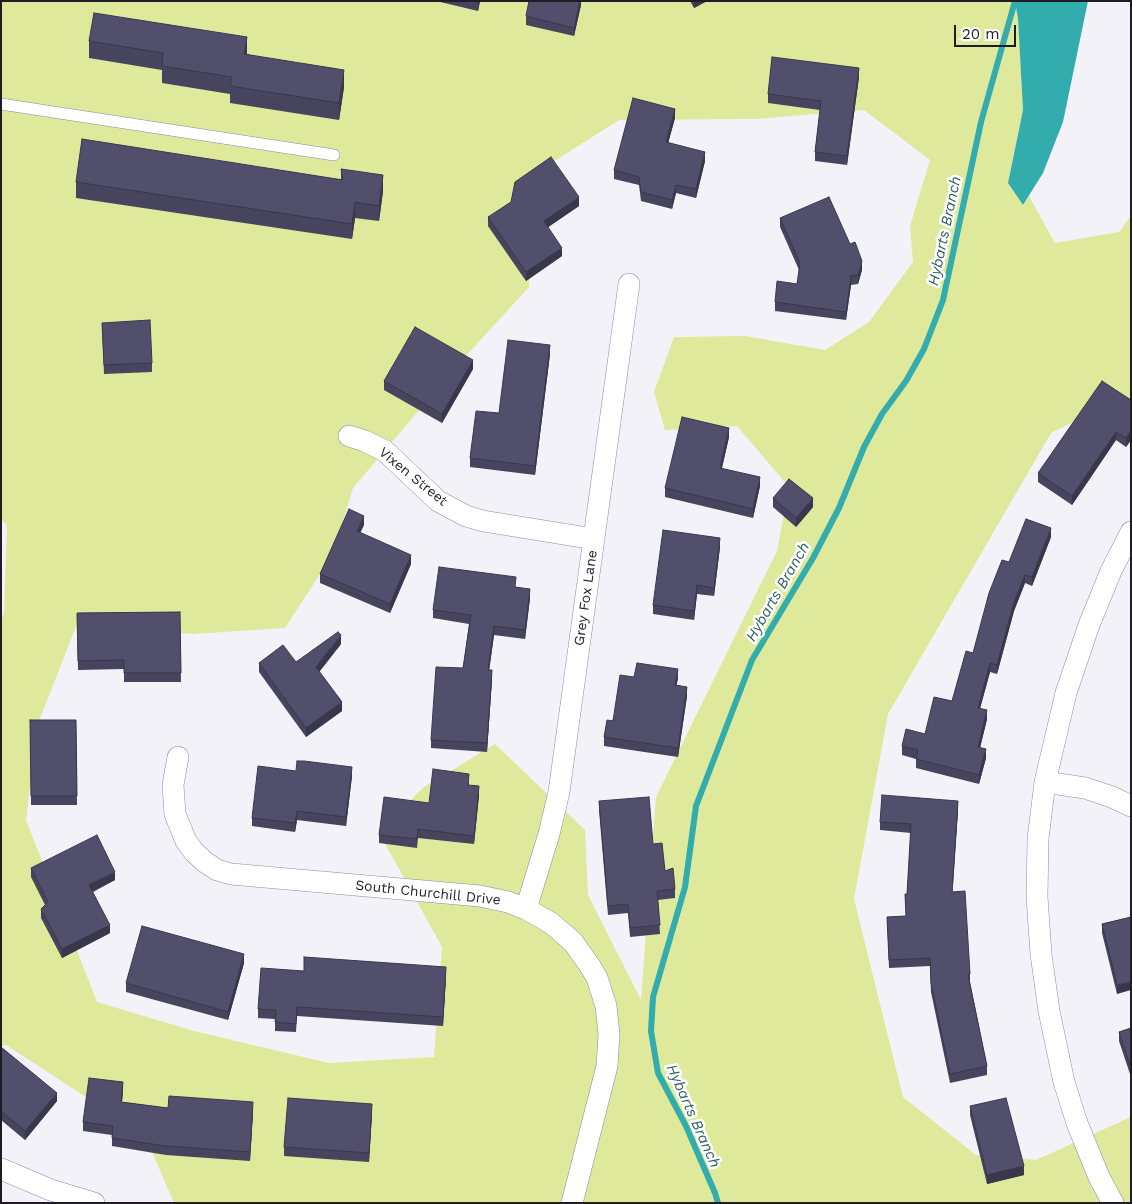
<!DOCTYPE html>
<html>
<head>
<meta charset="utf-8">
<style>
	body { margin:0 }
	#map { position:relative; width:1132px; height:1204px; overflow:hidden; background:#f4f2f9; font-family:"Work Sans",sans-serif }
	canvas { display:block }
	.frame { position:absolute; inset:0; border:2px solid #1f1c28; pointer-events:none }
	.scale { position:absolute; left:954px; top:25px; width:62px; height:22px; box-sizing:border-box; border:2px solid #1f1c28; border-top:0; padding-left:6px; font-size:15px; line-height:18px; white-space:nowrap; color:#1f1c28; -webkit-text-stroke:4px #fff; paint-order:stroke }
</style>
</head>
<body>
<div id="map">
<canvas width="1132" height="1204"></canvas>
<div class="frame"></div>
<div class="scale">20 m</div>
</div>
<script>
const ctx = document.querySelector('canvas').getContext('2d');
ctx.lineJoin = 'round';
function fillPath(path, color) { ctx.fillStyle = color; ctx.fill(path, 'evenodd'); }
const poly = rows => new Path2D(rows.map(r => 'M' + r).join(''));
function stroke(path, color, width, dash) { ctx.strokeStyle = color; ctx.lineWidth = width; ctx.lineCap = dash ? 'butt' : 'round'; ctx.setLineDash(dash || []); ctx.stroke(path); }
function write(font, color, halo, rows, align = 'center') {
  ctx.font = font + ' "Work Sans",sans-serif'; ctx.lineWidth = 5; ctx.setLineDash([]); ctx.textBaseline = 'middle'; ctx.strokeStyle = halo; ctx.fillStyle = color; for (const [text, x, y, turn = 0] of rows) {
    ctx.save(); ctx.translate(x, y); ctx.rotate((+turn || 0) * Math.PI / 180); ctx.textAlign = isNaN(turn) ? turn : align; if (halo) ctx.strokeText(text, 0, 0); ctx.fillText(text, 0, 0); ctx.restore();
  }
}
fillPath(poly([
	[1,1,1015,1,1018,18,1023,110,1008,183,1023,204,1029,196,1055,243,1119,232,1131,216,1131,411,1112,403,1051,433,888,714,854,899,903,1097,976,1155,1036,1160,1131,1117,1131,1203,174,1203,153,1154,135,1129,6,1045,1,1046,1,618,4,614,7,525,1,519],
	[864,110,930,160,910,226,913,262,869,322,825,350,745,336,674,337,654,392,665,430,737,426,789,487,777,551,656,797,641,1000,588,895,585,830,495,744,424,787,378,831,442,947,434,1057,329,1063,194,1031,97,1002,26,820,37,726,77,624,193,634,285,628,333,554,353,488,453,370,529,287,534,174,619,120,755,119]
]), '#dee99b');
fillPath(poly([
	[1015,1,1088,1,1063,122,1043,173,1023,205,1008,183,1023,110,1018,19]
]), '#32acad');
stroke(poly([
	[718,1203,715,1193,686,1126,658,1073,651,1031,653,997,685,887,696,806,752,660,813,558,839,508,864,447,882,414,906,381,924,349,943,300,981,122,1015,1]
]), '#32acad', 6);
const lane = poly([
	[1,104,334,155]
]);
const street = poly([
	[349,436,365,441,385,451,438,501,466,516,483,521,594,539],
	[178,757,173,785,175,814,186,841,194,852,205,862,217,870,231,874,480,896,508,902,526,909,551,923,573,942,590,966,597,978,606,1006,609,1034,607,1066,572,1203],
	[1045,782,1085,788,1112,797,1131,806],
	[526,909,549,834,559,792,629,284],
	[1,1169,51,1190,94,1203],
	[1113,1203,1099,1177,1077,1123,1064,1082,1049,1011,1041,954,1037,897,1038,839,1045,782,1066,693,1089,625,1111,571,1131,532]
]);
stroke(lane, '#8f87a7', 12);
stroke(street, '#8f87a7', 22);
stroke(lane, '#fff', 11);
stroke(street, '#fff', 21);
fillPath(poly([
	[436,1,480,1,478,11],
	[581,1,581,5,574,36,526,25,526,16],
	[690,1,707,1,694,8],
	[89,41,247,54,344,87,339,120,230,103,230,94,162,83,162,70,89,58],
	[859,77,847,165,815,161,815,152,820,110,768,103,768,94],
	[675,118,668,143,705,161,696,198,676,193,672,209,641,201,639,185,614,179,614,170],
	[341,169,383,191,379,221,355,218,352,239,76,198,76,182,341,179],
	[579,206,548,227,562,256,526,281,488,226,488,217],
	[780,218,850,244,862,270,858,284,851,285,846,320,775,311,775,302,797,284,799,270,780,227],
	[102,323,152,363,152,372,104,374],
	[550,354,535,475,470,467,470,458,499,413],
	[473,369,442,423,384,390,384,381],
	[1131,400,1131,440,1126,447,1116,440,1072,505,1038,482,1038,473],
	[729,437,722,468,760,486,753,518,665,497,665,488],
	[773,498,813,507,796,527,773,507],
	[364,525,360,532,411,564,390,613,320,583,320,574],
	[1051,537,1032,586,1025,583,1014,611,997,674,990,672,980,708,987,719,980,748,986,758,979,784,916,768,916,759,902,755,902,746,925,734,952,701,973,653,1009,562],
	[720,547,714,596,697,594,694,620,653,614,653,605],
	[516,587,530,598,525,639,494,635,489,670,492,679,487,752,431,748,431,740,463,668,469,624,433,618,433,610],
	[180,612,181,682,124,682,124,669,78,670,77,613],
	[341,644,319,672,342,711,306,737,259,672,259,663,296,662],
	[634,677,678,678,676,686,687,696,678,757,604,746,604,737],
	[30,720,76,720,77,805,31,805],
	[296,771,352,776,346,826,297,820,295,832,252,826,252,818],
	[469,782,469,785,479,795,474,844,418,838,417,848,379,843,379,835],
	[599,801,653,844,665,871,675,889,675,898,658,900,660,934,630,937,628,913,608,915,599,810],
	[958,810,952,892,970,974,970,982,987,1066,987,1075,950,1083,931,992,930,966,889,968,887,917,906,916,905,894,907,894,911,833,880,830,880,822],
	[31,868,115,880,93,892,110,933,62,958,41,918,41,909,45,905,31,877],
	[1131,917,1117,994,1102,933,1102,924],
	[244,963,228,1020,126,992,126,983],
	[304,971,446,976,443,1026,297,1016,296,1032,275,1031,275,1019,258,1018,258,1009],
	[1131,1028,1131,1077,1119,1041,1119,1032],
	[1,1047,57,1101,25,1140,1,1120],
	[123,1091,122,1102,168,1108,253,1111,250,1161,166,1155,112,1146,112,1135,83,1131,83,1122],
	[970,1106,1024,1175,987,1184,970,1115],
	[372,1113,369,1162,284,1156,284,1147]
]), '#47445d');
fillPath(poly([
	[478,1,480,1,478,11],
	[580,1,581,1,581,5,574,36,574,28],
	[694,1,707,1,694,8],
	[247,37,247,54,244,71,244,54],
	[859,68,859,77,847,165,847,156],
	[344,70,344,87,339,120,339,103],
	[675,109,675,118,666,151,666,142],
	[705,152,705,161,696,198,696,189],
	[383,175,383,191,379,221,379,206],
	[676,185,676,193,672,209,672,200],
	[579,197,579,206,544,230,544,221],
	[355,202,355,218,352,239,352,224],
	[562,248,562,256,526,281,526,272],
	[862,261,862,270,858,284,858,275],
	[851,276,851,285,846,320,846,312],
	[550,345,550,354,535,475,535,466],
	[473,360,473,369,442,423,442,414],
	[729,428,729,437,720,476,720,468],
	[1131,431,1131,440,1126,447,1126,438],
	[1116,432,1116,440,1072,505,1072,496],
	[760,477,760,486,753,518,753,509],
	[813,498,813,507,796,527,796,518],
	[364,516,364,525,357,540,357,531],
	[1051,528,1051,537,1032,586,1032,577],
	[720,538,720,547,714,596,714,588],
	[411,555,411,564,390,613,390,604],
	[1025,575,1025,583,1014,611,997,674,997,665,1014,602],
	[697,585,697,594,694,620,694,611],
	[530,589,530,598,525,639,525,630],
	[494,626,494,635,488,679,488,670],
	[341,635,341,644,316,676,316,667],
	[990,663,990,672,978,716,978,708],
	[678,669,678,678,675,694,675,685],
	[492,670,492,679,487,752,487,743],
	[687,687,687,696,678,757,678,748],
	[342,702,342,711,306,737,306,728],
	[987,710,987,719,978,756,978,747],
	[986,749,986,758,979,784,979,775],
	[352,767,352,776,346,826,346,817],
	[479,786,479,795,474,844,474,836],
	[958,801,958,810,952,901,952,892],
	[297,811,297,820,295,832,295,823],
	[115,872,115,880,89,893,89,885],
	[110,925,110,933,62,958,62,949],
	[244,954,244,963,228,1020,228,1012],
	[446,967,446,976,443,1026,443,1017],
	[1131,982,1131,990,1117,994,1117,985],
	[123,1082,123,1091,121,1111,121,1102],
	[57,1093,57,1101,25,1140,25,1131],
	[253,1102,253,1111,250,1161,250,1152],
	[372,1104,372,1113,369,1162,369,1153],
	[1024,1166,1024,1175,987,1184,987,1175]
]), '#39374c');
const building = poly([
	[529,1,580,1,574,28,526,16,529,1],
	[94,13,247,37,244,54,344,70,339,103,230,86,232,77,162,66,163,53,89,41,94,13],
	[772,57,859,68,847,156,815,152,821,101,768,94,772,57],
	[633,98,675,109,666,142,705,152,696,189,676,185,672,200,641,192,639,177,614,170,633,98],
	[82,139,343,180,341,169,383,175,379,206,355,202,352,224,76,182,82,139],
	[551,157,579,197,544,221,562,248,526,272,488,217,511,202,515,182,551,157],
	[829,197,850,244,855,242,862,261,858,275,851,276,846,312,775,302,777,281,797,284,800,263,780,218,829,197],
	[150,320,152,363,104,365,102,323,150,320],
	[415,327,473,360,442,414,384,381,415,327],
	[508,340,550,345,535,466,470,458,476,411,499,413,508,340],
	[1102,381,1131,400,1131,431,1126,438,1116,432,1072,496,1038,473,1102,381],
	[682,417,729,428,720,468,760,477,753,509,665,488,682,417],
	[789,479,813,498,796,518,773,498,789,479],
	[349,509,364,516,357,531,411,555,390,604,320,574,349,509],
	[1026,519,1051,528,1032,577,1025,575,1014,602,997,665,990,663,978,708,987,710,978,747,986,749,979,775,916,759,918,750,902,746,906,729,925,734,934,697,952,701,966,651,973,653,989,593,1002,560,1009,562,1026,519],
	[663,530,720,538,714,588,697,585,694,611,653,605,663,530],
	[439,567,516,577,515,587,530,589,525,630,494,626,488,670,492,670,487,743,431,740,436,667,463,668,471,615,433,610,439,567],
	[180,612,181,673,124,673,124,660,78,661,77,613,180,612],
	[338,632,341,635,316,667,342,702,306,728,259,663,283,645,296,662,338,632],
	[637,663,678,669,675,685,687,687,678,748,604,737,607,720,613,721,620,675,634,677,637,663],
	[30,720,76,720,77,796,31,796,30,720],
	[297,761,304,761,352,767,346,817,297,811,295,823,252,818,258,766,296,771,297,761],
	[433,769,469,774,468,785,479,786,474,836,418,829,417,839,379,835,384,797,429,803,433,769],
	[882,795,958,801,952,892,965,891,970,974,968,975,987,1066,950,1074,931,983,930,958,889,960,887,917,906,916,905,894,907,894,911,824,880,822,882,795],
	[649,797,653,844,662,843,665,871,673,868,675,889,657,891,660,925,630,928,628,904,608,906,599,801,649,797],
	[97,835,115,872,89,885,110,925,62,949,41,909,48,902,31,868,97,835],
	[1131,917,1131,982,1117,985,1102,924,1131,917],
	[142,926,244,954,228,1012,126,983,142,926],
	[304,957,446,967,443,1017,297,1007,296,1024,275,1022,276,1010,258,1009,261,968,304,971,304,957],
	[1131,1028,1131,1068,1119,1032,1131,1028],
	[1,1047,57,1093,25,1131,1,1111,1,1047],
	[89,1078,123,1082,121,1102,168,1108,169,1096,253,1102,250,1152,166,1146,112,1138,113,1126,83,1122,89,1078],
	[288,1098,372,1104,369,1153,284,1147,288,1098],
	[1006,1098,1024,1166,987,1175,970,1106,1006,1098]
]);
fillPath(building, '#524f6c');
stroke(building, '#39374c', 1);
write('14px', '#1f1c28', '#fff', [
	["Vixen Street",413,477,39],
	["Grey Fox Lane",586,598,-82],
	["South Churchill Drive",428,893,6]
]);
write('italic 15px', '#2e6060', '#fff', [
	["Hybarts Branch",945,231,-78],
	["Hybarts Branch",778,592,-60],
	["Hybarts Branch",693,1116,66]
]);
</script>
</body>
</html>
